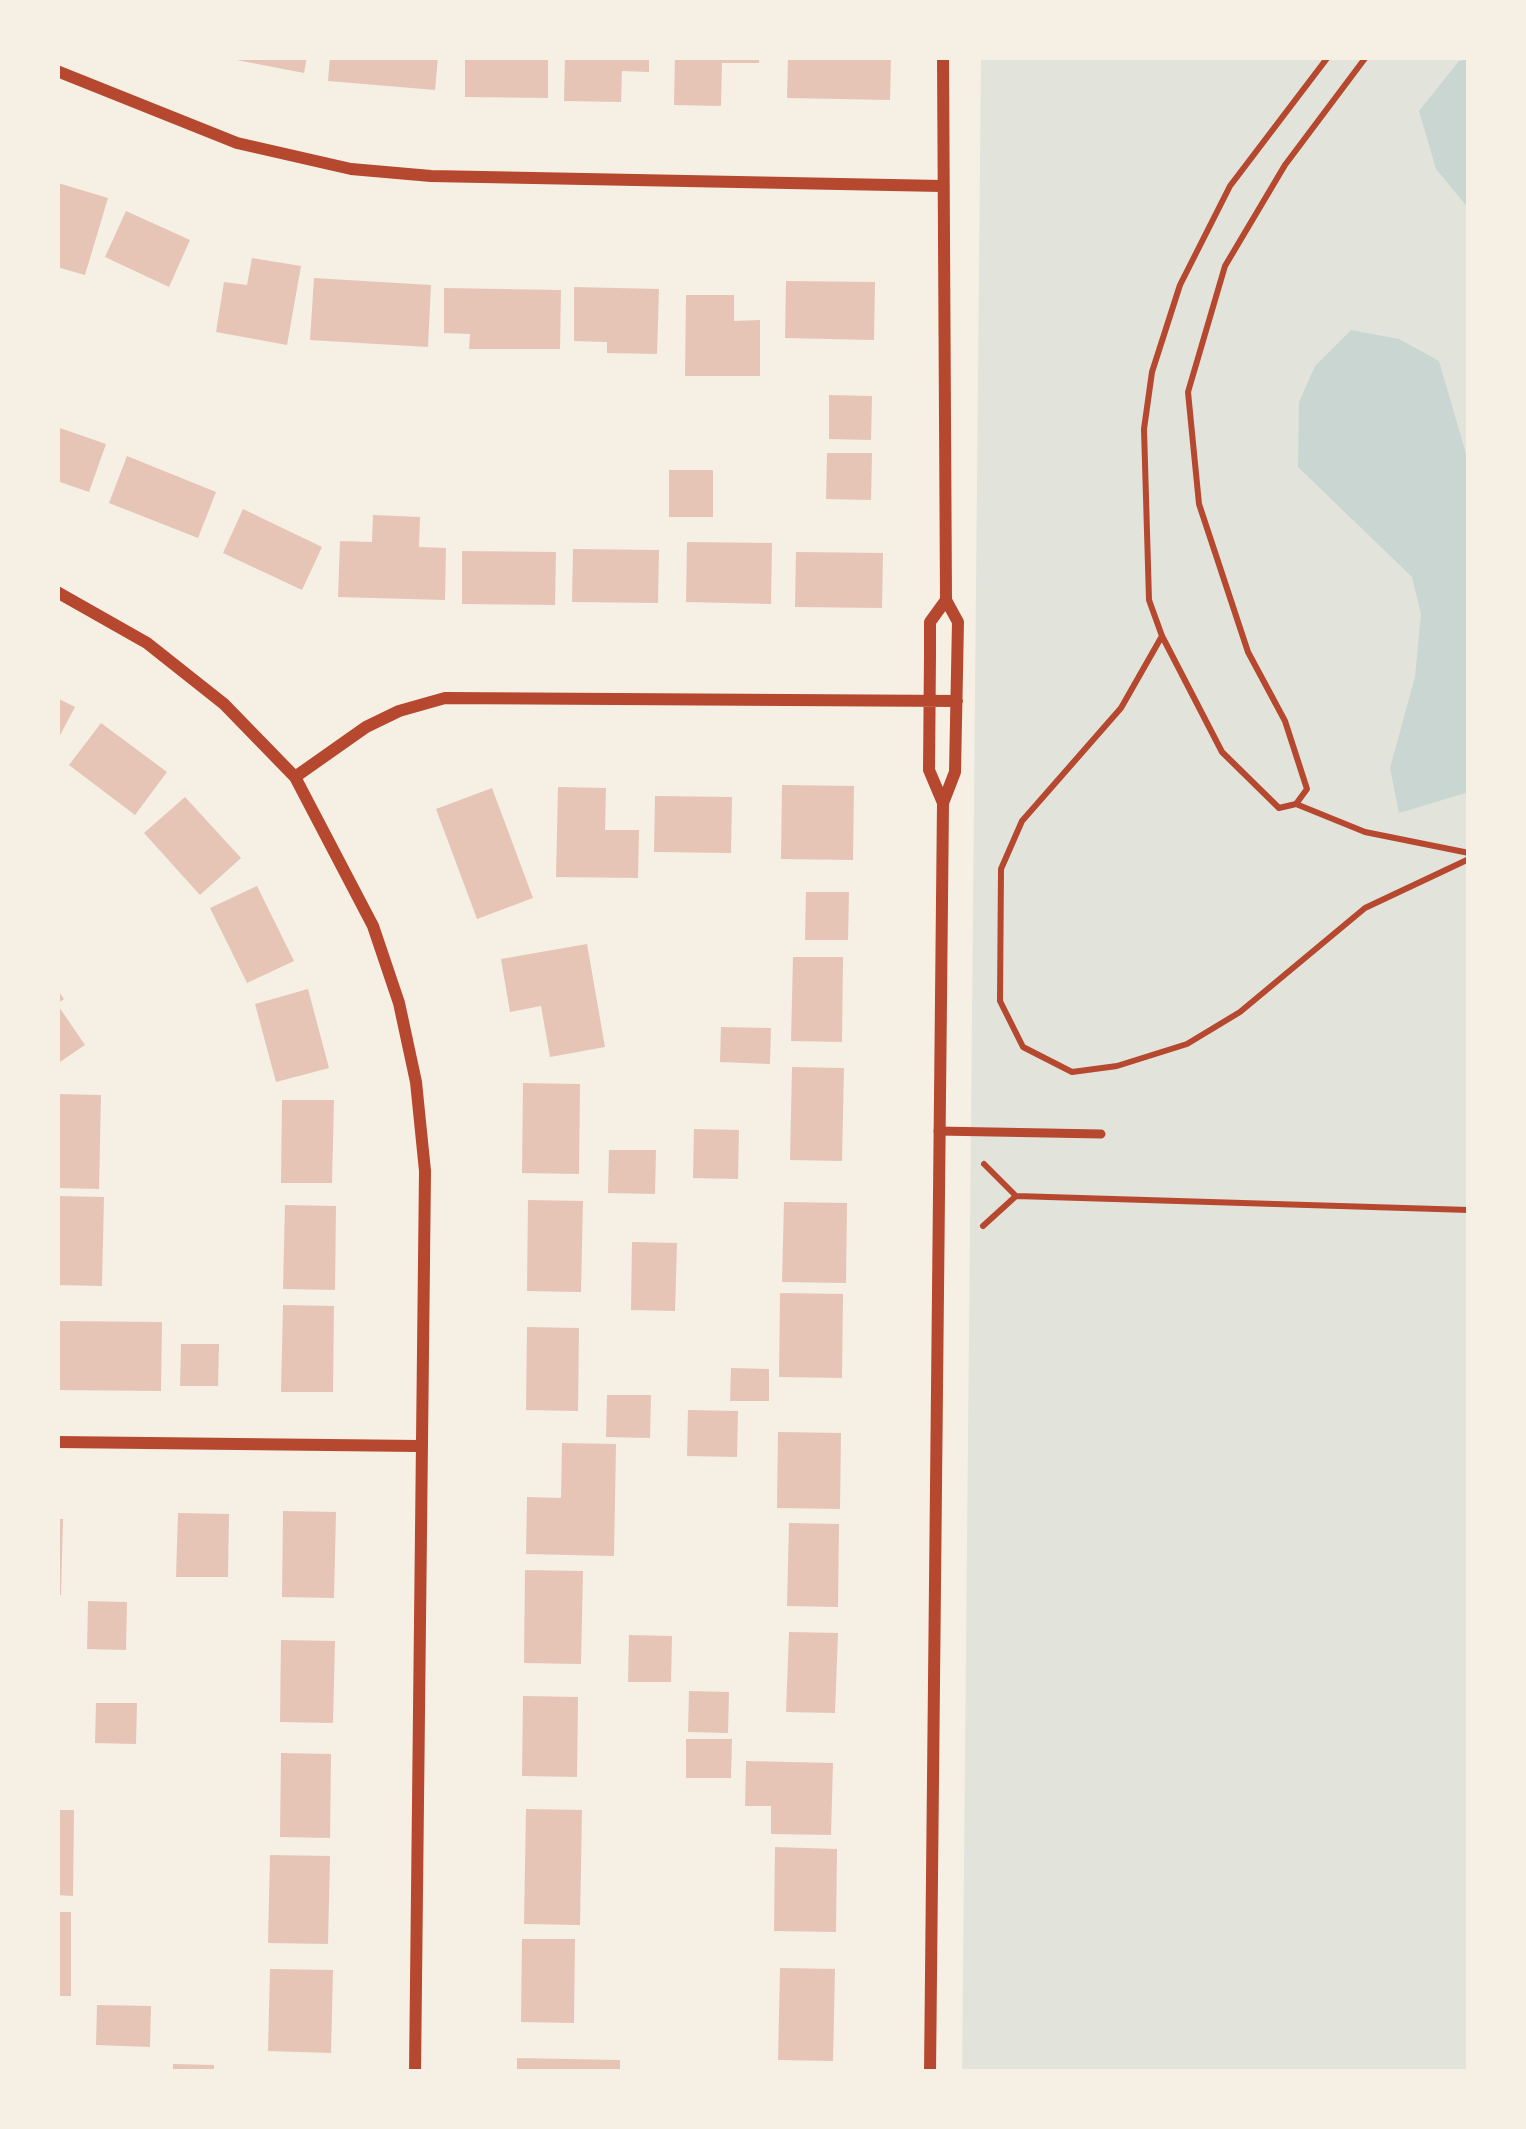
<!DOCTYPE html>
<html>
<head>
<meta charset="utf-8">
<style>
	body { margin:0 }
	#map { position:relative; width:1526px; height:2129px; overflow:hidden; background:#f6efe4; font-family:Rubik,sans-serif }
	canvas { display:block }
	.frame { position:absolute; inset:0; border:60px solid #f6efe4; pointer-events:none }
</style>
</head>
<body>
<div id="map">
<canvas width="1526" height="2129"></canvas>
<div class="frame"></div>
</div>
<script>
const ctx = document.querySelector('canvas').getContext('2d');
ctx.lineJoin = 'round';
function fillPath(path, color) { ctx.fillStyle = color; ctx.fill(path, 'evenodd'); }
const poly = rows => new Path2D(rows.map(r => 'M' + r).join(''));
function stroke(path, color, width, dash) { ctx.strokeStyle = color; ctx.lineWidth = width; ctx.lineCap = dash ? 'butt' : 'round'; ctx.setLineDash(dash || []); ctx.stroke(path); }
fillPath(poly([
	[981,57,1469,57,1469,2072,962,2072]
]), '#e2e4dc');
fillPath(poly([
	[1469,59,1469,209,1436,169,1419,111,1459,61],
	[1351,330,1399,339,1439,361,1469,464,1469,792,1399,813,1390,768,1415,677,1421,614,1412,577,1298,467,1299,402,1315,366]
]), '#c9d6d2');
fillPath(poly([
	[221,57,307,57,304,73],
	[330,57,438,57,435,90,328,81],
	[465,57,548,57,548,98,465,97],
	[565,57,649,57,649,72,622,71,621,102,564,101],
	[675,57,759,57,759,63,722,63,721,106,674,105],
	[788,57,891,57,890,100,787,98],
	[58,183,108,198,85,275,57,267],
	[126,211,190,240,169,287,105,257],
	[252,258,301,266,287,345,216,332,224,282,247,285],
	[314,278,431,285,428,347,310,340],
	[786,281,875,282,874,340,785,338],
	[574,287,659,289,657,354,607,353,607,342,574,341],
	[444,288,561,290,560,349,469,349,470,334,444,333],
	[686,295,734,295,734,321,760,320,760,376,685,376],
	[829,395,872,396,871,440,829,439],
	[57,427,106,444,89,492,57,481],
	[827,453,872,453,871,500,826,499],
	[127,456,216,492,198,538,109,503],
	[669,470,713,470,713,517,669,517],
	[243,509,322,547,302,590,223,553],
	[373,515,420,517,419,547,446,548,445,600,338,597,340,541,372,542],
	[687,542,772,543,771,604,686,602],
	[573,549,659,550,658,603,572,602],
	[462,551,556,552,555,605,462,604],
	[796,552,883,553,882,608,795,607],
	[57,698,75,707,57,741],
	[101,723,167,772,135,815,69,765],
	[782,785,854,786,853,860,781,859],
	[558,787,606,788,605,830,639,830,638,878,556,877],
	[492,788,533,898,477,919,436,809],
	[655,796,732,797,731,853,654,852],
	[185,797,241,858,200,895,144,833],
	[257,886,294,961,247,983,210,908],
	[806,892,849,892,848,940,805,940],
	[587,944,605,1047,550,1057,541,1006,510,1012,501,959],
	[793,957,843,957,842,1042,791,1041],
	[57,989,64,999,57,1004,85,1045,57,1064],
	[308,989,329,1068,276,1082,255,1004],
	[721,1027,771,1028,770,1064,720,1062],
	[792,1067,844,1068,842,1161,790,1160],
	[523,1083,580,1084,579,1174,522,1173],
	[57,1094,101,1095,99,1189,57,1188],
	[282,1100,334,1100,332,1183,281,1183],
	[694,1129,739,1130,738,1179,693,1178],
	[609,1150,656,1150,655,1194,608,1193],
	[57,1196,104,1197,102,1286,57,1285],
	[528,1200,583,1201,581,1292,527,1291],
	[784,1202,847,1203,846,1283,782,1282],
	[285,1205,336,1206,335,1290,283,1289],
	[632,1242,677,1243,675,1311,631,1310],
	[780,1293,843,1294,842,1378,779,1377],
	[283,1305,334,1306,333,1392,281,1392],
	[57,1321,162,1322,161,1391,57,1390],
	[527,1327,579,1328,578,1411,526,1410],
	[181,1344,219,1344,218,1386,180,1386],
	[731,1368,769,1369,769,1401,730,1401],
	[607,1395,651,1395,650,1438,606,1437],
	[688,1410,738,1411,737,1457,687,1456],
	[778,1432,841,1433,840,1509,777,1508],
	[562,1443,616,1444,614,1556,526,1554,527,1497,561,1498],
	[283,1511,336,1512,334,1598,282,1597],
	[178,1513,229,1514,228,1577,176,1577],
	[57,1519,63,1519,61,1595,57,1595],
	[789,1523,839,1524,838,1607,787,1606],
	[525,1570,583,1571,581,1664,524,1663],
	[88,1601,127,1602,126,1650,87,1649],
	[789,1632,838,1633,835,1713,786,1712],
	[629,1635,672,1636,671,1682,628,1682],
	[281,1640,335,1641,333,1723,280,1722],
	[689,1691,729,1692,728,1733,688,1732],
	[523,1696,578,1697,577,1777,522,1776],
	[96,1703,137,1703,136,1744,95,1743],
	[686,1739,732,1739,731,1778,686,1778],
	[281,1753,331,1754,330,1838,280,1837],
	[746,1761,833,1763,831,1835,771,1834,771,1806,745,1806],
	[526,1809,582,1810,580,1925,524,1924],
	[57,1810,74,1810,73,1896,57,1895],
	[775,1847,837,1849,836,1932,774,1931],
	[270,1855,330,1856,328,1944,268,1943],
	[57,1912,71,1912,71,1996,57,1996],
	[522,1939,575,1939,574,2023,521,2022],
	[780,1968,835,1969,833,2061,778,2060],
	[270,1969,333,1970,331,2053,268,2051],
	[97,2005,151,2006,150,2047,96,2045],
	[517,2058,620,2060,620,2072,517,2072],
	[173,2064,214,2065,214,2072,173,2072]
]), '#e6c5b7');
stroke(poly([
	[1162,636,1121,708,1022,821,1001,869,1000,1001,1023,1047,1072,1072,1117,1066,1187,1044,1240,1012,1365,908,1469,859],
	[1296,804,1279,808,1222,752,1162,636,1149,600,1144,429,1152,372,1180,285,1230,186,1328,57],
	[1296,804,1307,789,1285,721,1248,652,1199,504,1188,392,1225,266,1285,165,1366,57],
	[1296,804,1365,832,1469,853],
	[984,1164,1016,1196,1469,1210],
	[983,1226,1016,1196]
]), '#b5482f', 6);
stroke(poly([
	[938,1131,1101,1134]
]), '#b5482f', 9);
stroke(poly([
	[57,71,237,143,351,169,431,176,942,186],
	[57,592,147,643,224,704,295,777,373,926,399,1003,416,1082,425,1171,415,2072],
	[295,777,366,727,399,711,445,698,957,701],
	[943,803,929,770,930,654,930,622,946,600],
	[57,1442,419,1446],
	[930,2072,943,803,955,772,958,622,946,600,943,57]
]), '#b5482f', 12);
</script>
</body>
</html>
